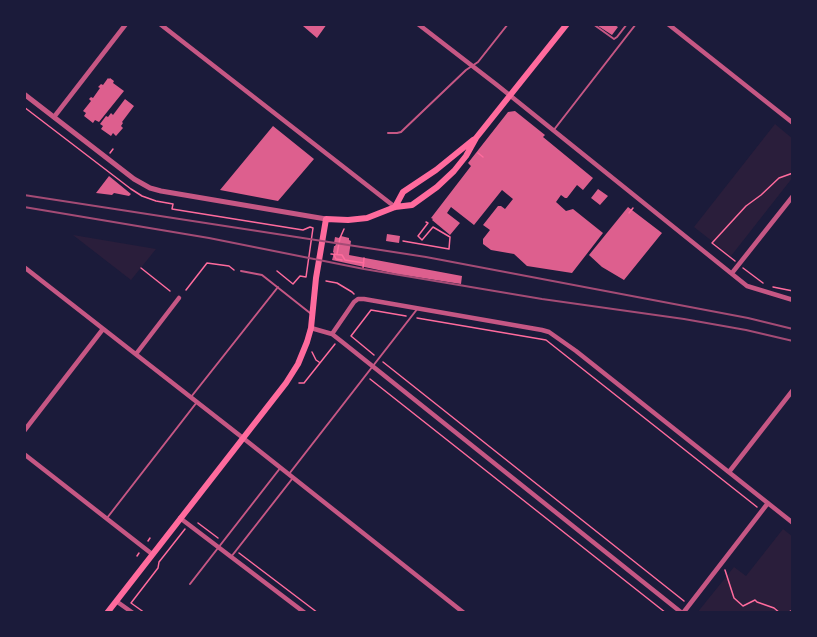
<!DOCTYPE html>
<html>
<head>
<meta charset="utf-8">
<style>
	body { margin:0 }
	#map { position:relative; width:817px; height:637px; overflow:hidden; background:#1b1b3a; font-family:Overpass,sans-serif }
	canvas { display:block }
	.frame { position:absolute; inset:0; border:26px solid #1b1b3a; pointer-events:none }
</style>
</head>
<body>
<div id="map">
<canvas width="817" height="637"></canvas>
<div class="frame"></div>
</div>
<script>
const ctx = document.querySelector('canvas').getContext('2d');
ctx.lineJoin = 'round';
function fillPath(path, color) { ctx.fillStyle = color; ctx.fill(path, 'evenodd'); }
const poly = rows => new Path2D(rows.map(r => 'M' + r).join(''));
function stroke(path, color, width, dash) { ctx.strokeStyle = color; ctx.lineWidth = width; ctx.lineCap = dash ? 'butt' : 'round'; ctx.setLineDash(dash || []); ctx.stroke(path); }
fillPath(poly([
	[775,124,793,139,793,177,731,256,694,227],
	[73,235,156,249,131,280],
	[783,529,793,537,793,613,697,613,734,567,746,576]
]), '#2a1e3b');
fillPath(poly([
	[305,24,327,24,317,38,303,26],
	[595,24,613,24,618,27,612,35],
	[108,78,109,79,110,78,114,81,113,83,124,91,99,122,95,120,93,123,84,116,86,113,83,111,91,101,89,99,91,97,93,98,100,88,98,87,101,84,103,85],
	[125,99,134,106,122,122,123,123,121,126,123,128,116,136,113,133,111,136,101,129,103,126,100,124,106,116,108,117,111,113,113,115],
	[515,111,545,135,543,137,593,178,583,190,577,185,567,198,565,198,561,195,556,202,566,211,573,209,603,233,572,273,527,266,514,254,491,250,483,244,483,239,490,230,483,225,498,206,501,206,505,209,513,199,502,190,474,225,451,207,447,213,460,223,450,235,432,220,433,219,431,218,471,166,468,163,508,112],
	[273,126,314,159,278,201,220,190],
	[109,176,131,194,129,196,114,193,112,195,96,193],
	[598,189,608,196,600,205,591,198],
	[628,207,662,233,624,280,602,267,589,255],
	[387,234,400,236,399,243,386,241],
	[341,236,349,238,349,240,351,241,349,255,462,276,461,284,397,274,332,260,334,253,333,252,334,246,335,246,336,244,334,243,335,237,339,238]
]), '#dd5f8e');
stroke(poly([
	[24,107,131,189,142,196,156,201,173,204,172,209,303,230,310,227,313,228,306,277,300,276,293,284,277,271],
	[110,153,113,149],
	[478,153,483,157],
	[629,213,633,208],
	[403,241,449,249,450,237,433,227,422,240,418,236,428,223,426,222],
	[331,254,342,255,345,260,364,263],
	[337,254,340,238,344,229],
	[334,255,336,259,342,260],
	[735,261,712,243,746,206,761,195,779,178,793,173],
	[141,268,170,291],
	[363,268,364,258],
	[743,268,763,283],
	[326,281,337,283,352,292,354,294],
	[773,287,793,291],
	[186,290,207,263,229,266,234,270],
	[417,318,546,340,757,507],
	[312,352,316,360,319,362],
	[374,355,351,336,371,310,406,316],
	[383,362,684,601],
	[370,379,666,613],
	[299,383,304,383,335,344],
	[198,523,218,538],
	[148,541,150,538],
	[239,553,318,613],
	[137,556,139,553],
	[725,570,734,598,743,606,755,600,757,602,774,608,780,613],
	[145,613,131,603,158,568,159,562,185,529],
	[790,613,789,612,793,610]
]), '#ff6b9d', 1.5);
stroke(poly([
	[593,24,614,39,617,37,627,24],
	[553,131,636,24],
	[388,133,397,133,401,132,466,70,478,62,508,24],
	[241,271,262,275,310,313],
	[191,397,278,287],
	[289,474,418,308],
	[107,518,197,402],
	[231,557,292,479],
	[190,584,281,467]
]), '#c65784', 2);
stroke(poly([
	[160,24,395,207],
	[418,24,497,85,747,286,793,300],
	[668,24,793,123],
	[54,117,126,24],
	[24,267,243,438,464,613],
	[732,273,793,196],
	[311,328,332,334,341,341,682,613],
	[332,334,354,302,358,299,364,299,542,330,549,332,576,351,793,523],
	[136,354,179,298],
	[24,431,103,329],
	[24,454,152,554],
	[729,472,793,390],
	[180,518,305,613],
	[116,601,133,613],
	[683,613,768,503]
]), '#c65784', 4.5);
stroke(poly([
	[24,94,134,179,150,188,161,191,326,219]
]), '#c65784', 5);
stroke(poly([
	[395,207,403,192,436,170,473,140],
	[107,613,286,383,298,364,307,342,311,328,316,278,326,219,348,220,367,218,395,207,412,205,437,187,454,171,466,156,476,138,567,24]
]), '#ff6b9d', 6);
stroke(poly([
	[24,195,426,257,748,318,793,329],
	[24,207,209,238,364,269,542,299,684,319,746,330,793,341]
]), '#a44b75', 2);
</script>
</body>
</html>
